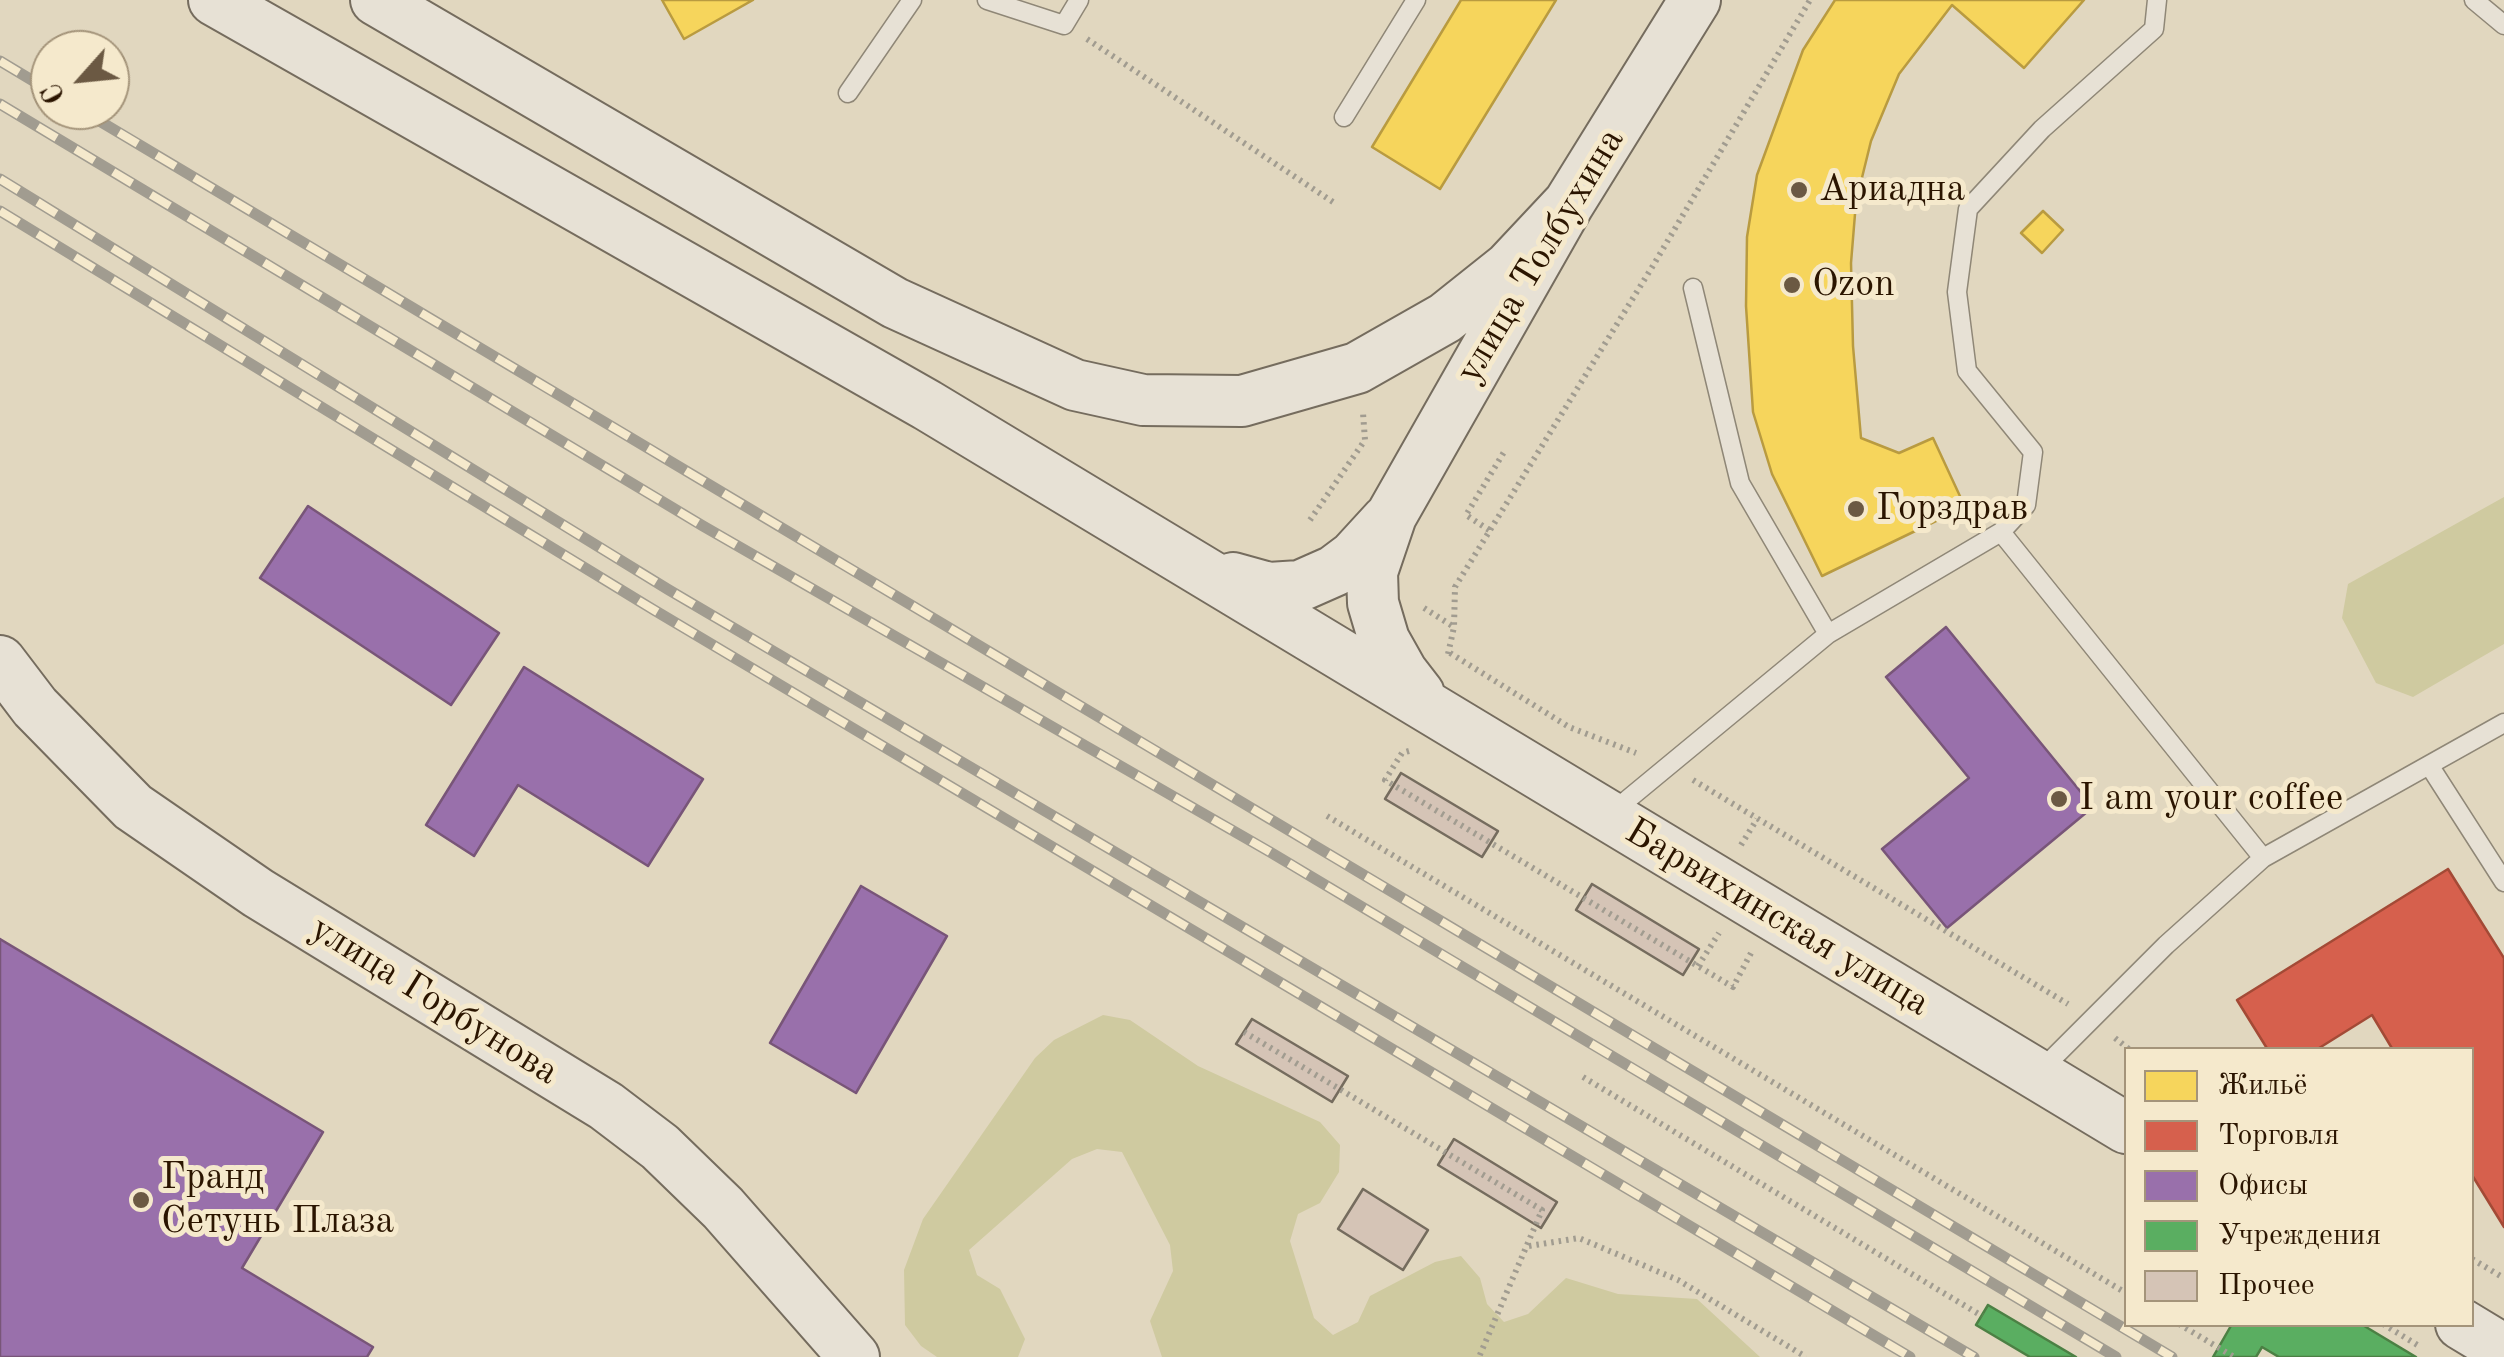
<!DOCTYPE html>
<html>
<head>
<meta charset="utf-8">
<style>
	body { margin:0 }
	#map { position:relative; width:2504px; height:1357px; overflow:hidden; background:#e1d7bf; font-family:"Old Standard TT",serif }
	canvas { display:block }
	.legend { position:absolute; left:2124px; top:1047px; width:350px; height:280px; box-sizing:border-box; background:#f5e9cc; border:2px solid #a4947a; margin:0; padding:12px 18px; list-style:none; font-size:30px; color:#2b1500 }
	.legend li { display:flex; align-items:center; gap:20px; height:50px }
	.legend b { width:50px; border:2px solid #a4947a }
	.north { position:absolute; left:30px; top:30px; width:100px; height:100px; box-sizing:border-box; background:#f5e9cc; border:2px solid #a4947a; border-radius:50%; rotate:243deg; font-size:28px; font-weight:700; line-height:40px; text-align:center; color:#2b1500 }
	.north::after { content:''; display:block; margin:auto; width:35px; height:45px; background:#6b5943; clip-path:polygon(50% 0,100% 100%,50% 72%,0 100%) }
</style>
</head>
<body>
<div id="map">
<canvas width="2504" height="1357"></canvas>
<ul class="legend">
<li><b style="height:28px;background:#f6d55c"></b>Жильё</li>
<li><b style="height:28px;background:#d6604d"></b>Торговля</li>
<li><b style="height:28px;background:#9970ab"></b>Офисы</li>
<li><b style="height:28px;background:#5aae61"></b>Учреждения</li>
<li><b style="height:28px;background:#d5c4b6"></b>Прочее</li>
</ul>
<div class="north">С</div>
</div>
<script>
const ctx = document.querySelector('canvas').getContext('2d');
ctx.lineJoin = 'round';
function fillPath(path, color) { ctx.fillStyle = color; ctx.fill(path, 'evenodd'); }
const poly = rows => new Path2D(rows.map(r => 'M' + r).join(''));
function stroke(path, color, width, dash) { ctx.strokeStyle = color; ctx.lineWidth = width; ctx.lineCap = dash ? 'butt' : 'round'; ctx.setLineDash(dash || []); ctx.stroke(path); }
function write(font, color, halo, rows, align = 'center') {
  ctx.font = font + ' "Old Standard TT",serif'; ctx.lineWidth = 10; ctx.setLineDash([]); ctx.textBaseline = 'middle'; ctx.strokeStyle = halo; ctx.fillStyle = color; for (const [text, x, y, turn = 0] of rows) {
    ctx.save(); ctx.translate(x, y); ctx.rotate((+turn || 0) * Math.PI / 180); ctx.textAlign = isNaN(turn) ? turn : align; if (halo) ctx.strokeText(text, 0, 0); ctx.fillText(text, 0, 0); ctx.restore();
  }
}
fillPath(poly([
	[2504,497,2504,644,2413,697,2376,683,2342,618,2348,584],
	[1103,1015,1130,1020,1198,1066,1320,1122,1340,1145,1339,1172,1320,1203,1298,1214,1290,1241,1314,1318,1333,1335,1358,1322,1370,1296,1435,1262,1461,1256,1480,1278,1487,1304,1504,1322,1528,1314,1566,1278,1618,1294,1697,1299,1760,1357,1162,1357,1150,1321,1173,1271,1170,1245,1122,1152,1097,1149,1072,1159,969,1250,977,1275,1000,1289,1025,1339,1018,1357,937,1357,921,1346,905,1325,904,1270,923,1219,1035,1058,1054,1040]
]), '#cfcaa0');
const homes = poly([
	[662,0,753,0,684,39,662,0],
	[1461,0,1556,0,1440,189,1372,147,1461,0],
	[1835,0,2084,0,2024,68,1952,5,1899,74,1871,141,1856,202,1851,263,1853,346,1861,438,1899,453,1933,438,1965,507,1822,576,1772,474,1753,412,1746,306,1747,237,1757,175,1782,107,1803,50,1835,0],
	[2043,211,2063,230,2042,253,2021,233,2043,211]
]);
fillPath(homes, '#f6d55c');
stroke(homes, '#b99b40', 2.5);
const shops = poly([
	[2448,869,2504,958,2504,1227,2472,1175,2472,1050,2393,1050,2372,1015,2316,1050,2268,1050,2237,1000,2448,869]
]);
fillPath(shops, '#d6604d');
stroke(shops, '#a34a36', 2.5);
const offices = poly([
	[308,506,499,633,451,705,260,578,308,506],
	[1946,627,2093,807,1947,928,1882,849,1969,778,1886,677,1946,627],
	[524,667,703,779,648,866,518,785,474,856,426,825,524,667],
	[861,886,947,936,856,1093,770,1043,861,886],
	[0,939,323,1132,242,1268,373,1347,367,1357,0,1357,0,939]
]);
fillPath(offices, '#9970ab');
stroke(offices, '#785578', 2.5);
const public = poly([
	[1988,1305,2076,1357,2030,1357,1976,1325,1988,1305],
	[2232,1324,2361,1324,2416,1357,2279,1357,2262,1347,2256,1357,2213,1357,2232,1324]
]);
fillPath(public, '#5aae61');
stroke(public, '#4c8044', 2.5);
const building = poly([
	[1401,773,1498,831,1482,857,1385,799,1401,773],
	[1592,884,1699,949,1683,975,1576,910,1592,884],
	[1252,1019,1348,1076,1332,1102,1236,1044,1252,1019],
	[1454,1139,1557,1202,1541,1228,1438,1165,1454,1139],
	[1363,1189,1428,1230,1403,1270,1338,1229,1363,1189]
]);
fillPath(building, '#d5c4b6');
stroke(building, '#756c5e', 2.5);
const lane = poly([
	[987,0,1064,25,1079,0],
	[2474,0,2504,25],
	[848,93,912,0],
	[1344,117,1416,0],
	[1693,288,1740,483,1828,634],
	[2001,532,2263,858],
	[2429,765,2504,882],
	[1610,814,1828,634,2001,532,2026,505,2033,452,1967,371,1957,292,1968,209,2042,129,2154,29,2157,0],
	[2040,1071,2166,945,2263,858,2504,723]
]);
const secondary = poly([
	[214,0,927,405,2126,1128],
	[376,0,895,303,1075,385,1143,400,1242,401,1357,368,1445,318,1509,267,1569,203],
	[1233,578,1269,588,1300,586,1334,571,1354,556,1387,520],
	[0,661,35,707,133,807,258,893,606,1106,660,1147,723,1208,854,1357],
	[1419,694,1402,672,1384,640,1373,603,1372,572,1391,516,1569,203,1695,0],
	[2461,1324,2504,1350]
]);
stroke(lane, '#8f8777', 21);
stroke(secondary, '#756c5e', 54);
stroke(poly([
	[1087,39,1336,204],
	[1310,520,1365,440,1363,413],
	[1489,530,1466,515,1504,452],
	[1424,608,1454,627],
	[1450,653,1569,727,1636,753],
	[1448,654,1454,627,1455,587,1654,264,1810,0],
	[1409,751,1402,753,1385,780,1733,987,1751,953],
	[1693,780,2068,1004],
	[1327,816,2126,1293],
	[1741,845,1757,819],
	[1698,966,1719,933],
	[1244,1032,1542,1210,1479,1357],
	[2115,1038,2130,1050],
	[1583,1077,1982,1316],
	[1529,1246,1579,1238,1678,1280,1806,1357],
	[2472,1259,2504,1278],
	[2179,1324,2234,1357],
	[2383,1324,2419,1346]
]), '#a19c90', 6, [2.5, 5]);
stroke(lane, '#e7e1d5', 18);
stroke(secondary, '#e7e1d5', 50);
const rail = poly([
	[0,61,50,91],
	[0,104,703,526,1270,852,2116,1357],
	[81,110,2172,1357],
	[0,179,669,590,1974,1357],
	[0,211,654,610,1910,1357]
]);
stroke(rail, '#a19c90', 11);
stroke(rail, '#f5e9cc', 8, [22]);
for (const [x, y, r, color] of [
	[1799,190,10,"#6b5943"],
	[1792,285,10,"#6b5943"],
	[1856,509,10,"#6b5943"],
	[2059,799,10,"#6b5943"],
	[141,1200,10,"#6b5943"]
]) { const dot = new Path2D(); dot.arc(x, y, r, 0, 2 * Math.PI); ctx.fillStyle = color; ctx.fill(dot); stroke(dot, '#f5e9cc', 4); }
write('38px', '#2b1500', '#f5e9cc', [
	["Ариадна",1819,190],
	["Ozon",1812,285],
	["Горздрав",1876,509],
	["I am your coffee",2079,799],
	["Гранд",161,1178],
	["Сетунь Плаза",161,1222]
], 'left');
write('38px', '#2b1500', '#f5e9cc', [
	["улица Толбухина",1541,256,-59],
	["Барвихинская улица",1777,918,31],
	["улица Горбунова",434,1001,32]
]);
</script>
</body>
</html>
